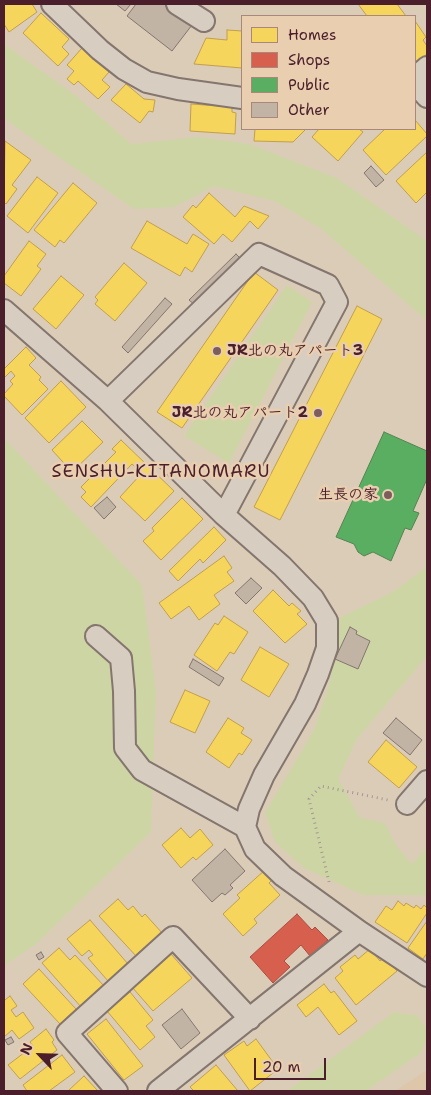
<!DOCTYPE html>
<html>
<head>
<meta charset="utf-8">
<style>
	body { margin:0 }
	#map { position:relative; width:431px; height:1095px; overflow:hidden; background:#dbccb8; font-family:"Shantell Sans",sans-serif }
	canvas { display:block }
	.frame { position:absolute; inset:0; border:5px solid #4a1f2b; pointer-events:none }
	.legend { position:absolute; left:241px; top:15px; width:175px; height:115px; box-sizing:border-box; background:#e9ceb0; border:1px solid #a9887b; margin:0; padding:6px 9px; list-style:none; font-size:15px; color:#4a1f2b }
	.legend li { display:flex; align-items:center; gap:10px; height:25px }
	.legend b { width:25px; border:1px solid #a9887b }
	.north { position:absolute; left:15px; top:1030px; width:50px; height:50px; -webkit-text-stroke:4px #e9ceb0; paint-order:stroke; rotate:294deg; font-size:14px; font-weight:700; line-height:20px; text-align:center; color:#4a1f2b }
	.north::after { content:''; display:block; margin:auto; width:18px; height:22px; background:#4a1f2b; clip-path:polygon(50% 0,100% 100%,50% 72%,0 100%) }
	.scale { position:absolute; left:254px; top:1058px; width:72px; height:22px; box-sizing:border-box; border:2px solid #4a1f2b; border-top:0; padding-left:6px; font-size:15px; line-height:18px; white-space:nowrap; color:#4a1f2b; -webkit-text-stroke:4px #e9ceb0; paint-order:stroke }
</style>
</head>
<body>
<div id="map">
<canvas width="431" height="1095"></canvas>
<div class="frame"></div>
<ul class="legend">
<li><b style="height:14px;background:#f6d55c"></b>Homes</li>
<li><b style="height:14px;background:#d6604d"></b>Shops</li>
<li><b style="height:14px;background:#5aae61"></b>Public</li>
<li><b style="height:14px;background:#c2b4a5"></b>Other</li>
</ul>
<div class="north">N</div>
<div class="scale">20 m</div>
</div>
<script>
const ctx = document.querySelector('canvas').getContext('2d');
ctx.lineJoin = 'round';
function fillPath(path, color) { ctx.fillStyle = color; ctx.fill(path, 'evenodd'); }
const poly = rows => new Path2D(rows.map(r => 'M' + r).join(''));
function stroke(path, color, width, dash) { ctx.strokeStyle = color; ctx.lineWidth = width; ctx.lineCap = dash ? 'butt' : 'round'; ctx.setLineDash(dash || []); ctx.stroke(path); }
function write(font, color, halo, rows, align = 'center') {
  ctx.font = font + ' "Shantell Sans","Klee One",sans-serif'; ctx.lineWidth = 5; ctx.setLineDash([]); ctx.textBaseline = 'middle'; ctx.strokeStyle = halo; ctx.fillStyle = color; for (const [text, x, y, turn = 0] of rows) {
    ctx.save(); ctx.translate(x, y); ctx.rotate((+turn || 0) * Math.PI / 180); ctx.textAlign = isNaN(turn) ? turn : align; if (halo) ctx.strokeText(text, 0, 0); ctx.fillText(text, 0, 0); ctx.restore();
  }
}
fillPath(poly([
	[427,1070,427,1091,395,1091]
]), '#ddc6aa');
fillPath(poly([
	[4,44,75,95,131,144,199,137,249,144,337,178,427,241,427,321,320,228,274,201,214,186,174,207,134,209,45,148,4,118],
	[287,285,312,302,229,463,184,436],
	[4,438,142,585,156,691,151,832,36,944,4,966],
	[427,567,427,656,357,739,338,779,360,818,385,823,395,844,412,864,427,847,427,895,363,895,304,868,275,842,265,813,314,730,330,682,339,618,394,591],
	[394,1012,417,1015,427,1030,427,1038,421,1053,366,1091,287,1091]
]), '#ced5a4');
const homes = poly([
	[4,4,32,4,37,12,9,32,4,24,4,4],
	[358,4,397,4,406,16,367,16,358,4],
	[41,13,69,39,62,47,69,54,58,66,23,33,41,13],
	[415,21,426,37,423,40,427,46,427,54,415,63,415,21],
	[227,30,242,31,242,68,194,64,206,38,227,40,227,30],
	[82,48,109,72,102,80,110,87,98,99,78,81,74,85,67,79,74,71,67,65,82,48],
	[126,84,144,99,155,100,153,112,149,111,140,123,111,100,126,84],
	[191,104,232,107,232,112,236,113,235,134,190,131,191,104],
	[415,120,427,134,427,136,386,175,363,150,385,129,415,129,415,120],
	[255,129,305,129,305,130,293,142,254,141,255,129],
	[319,129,359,129,363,132,338,161,312,137,319,129],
	[5,141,31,160,12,185,17,189,6,204,4,202,5,141],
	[427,152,427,192,416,203,396,181,427,152],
	[37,177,58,193,28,233,7,216,37,177],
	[73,183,97,203,64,243,60,240,55,247,34,230,73,183],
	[209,193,235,217,244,206,269,216,258,229,250,221,232,242,223,234,214,244,183,217,193,205,196,208,209,193],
	[147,221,187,244,193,234,209,244,192,272,185,267,180,276,131,248,147,221],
	[29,241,46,254,37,266,41,269,21,296,4,283,4,276,29,241],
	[124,263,147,283,115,321,95,304,98,300,95,297,124,263],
	[254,272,278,290,182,428,157,412,254,272],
	[61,276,84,295,56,329,33,309,61,276],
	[357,306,382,319,280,520,254,507,357,306],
	[26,347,36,358,29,365,41,377,39,380,48,389,22,415,4,396,4,394,13,384,10,381,15,376,11,371,4,378,4,369,26,347],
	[61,381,86,407,49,443,25,418,61,381],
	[82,421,103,442,72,472,52,450,82,421],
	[121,440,174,491,145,521,120,497,142,473,132,464,91,507,81,497,86,492,81,487,116,452,112,449,121,440],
	[182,498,203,519,161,560,143,541,154,531,152,528,182,498],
	[214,527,226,540,203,563,200,559,178,581,169,571,214,527],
	[224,556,232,568,227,572,234,581,214,595,220,604,199,620,189,606,171,619,159,603,224,556],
	[273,590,289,606,292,603,301,611,297,614,307,624,285,643,253,611,273,590],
	[224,616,248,632,234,654,230,652,217,671,194,655,215,623,218,625,224,616],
	[260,647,289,664,269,697,241,680,260,647],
	[185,690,210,701,195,733,170,722,185,690],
	[228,718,244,728,241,733,252,740,242,755,239,753,229,768,206,752,228,718],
	[386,740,417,767,399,788,368,762,386,740],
	[181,828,190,838,200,829,213,845,196,860,193,857,181,868,162,845,181,828],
	[265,870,273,879,269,883,280,895,254,919,257,923,243,936,223,914,240,898,237,895,265,870],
	[118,899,128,910,133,906,142,917,145,914,163,934,137,957,99,916,118,899],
	[398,901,404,906,406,903,414,908,416,905,421,909,424,905,427,908,427,913,407,943,375,922,386,906,392,910,398,901],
	[90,920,128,964,108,981,88,958,93,955,89,950,82,956,67,939,90,920],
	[427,921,427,953,423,959,408,948,427,921],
	[59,948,70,960,75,955,105,987,82,1008,42,963,59,948],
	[370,949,380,961,385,957,397,971,356,1005,335,978,343,971,340,967,355,955,358,959,370,949],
	[171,954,192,978,153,1011,132,987,171,954],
	[39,969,76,1009,60,1024,23,984,39,969],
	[324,984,331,993,334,991,357,1021,339,1035,318,1007,306,1017,297,1005,324,984],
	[130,992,153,1020,146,1026,155,1037,140,1050,107,1011,130,992],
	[10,996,17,1006,11,1010,16,1017,23,1012,34,1028,19,1039,12,1030,4,1037,4,999,5,1000,10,996],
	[106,1019,143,1066,124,1080,87,1034,106,1019],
	[46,1029,54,1040,52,1042,57,1050,20,1079,8,1065,33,1046,30,1042,46,1029],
	[256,1039,278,1069,250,1091,224,1055,244,1041,247,1046,256,1039],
	[62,1055,75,1072,49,1091,27,1091,23,1085,62,1055],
	[216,1065,238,1091,194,1091,190,1087,216,1065],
	[84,1076,98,1091,68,1091,84,1076]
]);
fillPath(homes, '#f6d55c');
stroke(homes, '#c29e4d', 1);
const shops = poly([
	[297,914,312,930,315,927,328,940,310,956,301,945,284,961,290,967,273,983,250,957,297,914]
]);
fillPath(shops, '#d6604d');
stroke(shops, '#ac4c43', 1);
const public = poly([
	[384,432,427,451,427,479,413,511,419,513,411,530,405,528,391,561,373,552,364,556,358,552,354,544,336,537,384,432]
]);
fillPath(public, '#5aae61');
stroke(public, '#558351', 1);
const building = poly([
	[116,4,131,4,125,11,116,4],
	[136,4,164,4,192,25,172,51,127,16,136,4],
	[371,166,384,180,376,187,364,173,371,166],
	[236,254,242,260,196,306,189,300,236,254],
	[165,298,172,304,128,353,122,347,165,298],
	[107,497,116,507,104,519,94,508,107,497],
	[251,578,262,588,246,604,235,593,251,578],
	[350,627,357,631,356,634,370,641,358,669,335,659,350,627],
	[193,659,224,678,219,686,189,667,193,659],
	[396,718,422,740,410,755,383,733,396,718],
	[225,849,245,871,230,885,233,888,225,895,222,893,212,902,192,880,225,849],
	[41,952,44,957,39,960,36,955,41,952],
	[182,1009,200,1033,181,1049,162,1025,182,1009],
	[11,1037,14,1042,8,1045,5,1040,11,1037]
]);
fillPath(building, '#c2b4a5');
stroke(building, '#84756e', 1);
const street = poly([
	[52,4,100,50,124,69,147,82,178,89,242,98],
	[177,4,204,21],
	[427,67,419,74,418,78,419,88,427,97],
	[4,310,108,401,224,515,282,566,313,598,327,621,327,648,318,674,305,704,264,775,249,809,245,827,255,849,283,876,359,931,427,976],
	[108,401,259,254,328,285,337,302,224,515],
	[96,636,121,658,124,691,125,748,142,770,245,827],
	[407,804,427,781],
	[117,1091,67,1033,173,937,250,1019],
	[158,1091,359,931]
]);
stroke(street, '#84756e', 24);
stroke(poly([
	[329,882,309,799,321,786,388,800]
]), '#a49791', 3, [1, 4]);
stroke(street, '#d7cdc1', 20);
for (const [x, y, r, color] of [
	[217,351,5,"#7d5c5c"],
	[318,413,5,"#7d5c5c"],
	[388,495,5,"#7d5c5c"]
]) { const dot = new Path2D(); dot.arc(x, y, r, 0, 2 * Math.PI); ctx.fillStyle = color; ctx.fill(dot); stroke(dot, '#e9ceb0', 2); }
write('bold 15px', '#4a1f2b', '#e9ceb0', [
	["JR北の丸アパート3",227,351,"left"],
	["JR北の丸アパート2",308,413],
	["生長の家",378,495]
], 'right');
ctx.letterSpacing = '1px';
write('18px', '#4a1f2b', '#e9ceb0', [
	["SENSHU-KITANOMARU",161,472]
]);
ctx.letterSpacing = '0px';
</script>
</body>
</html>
